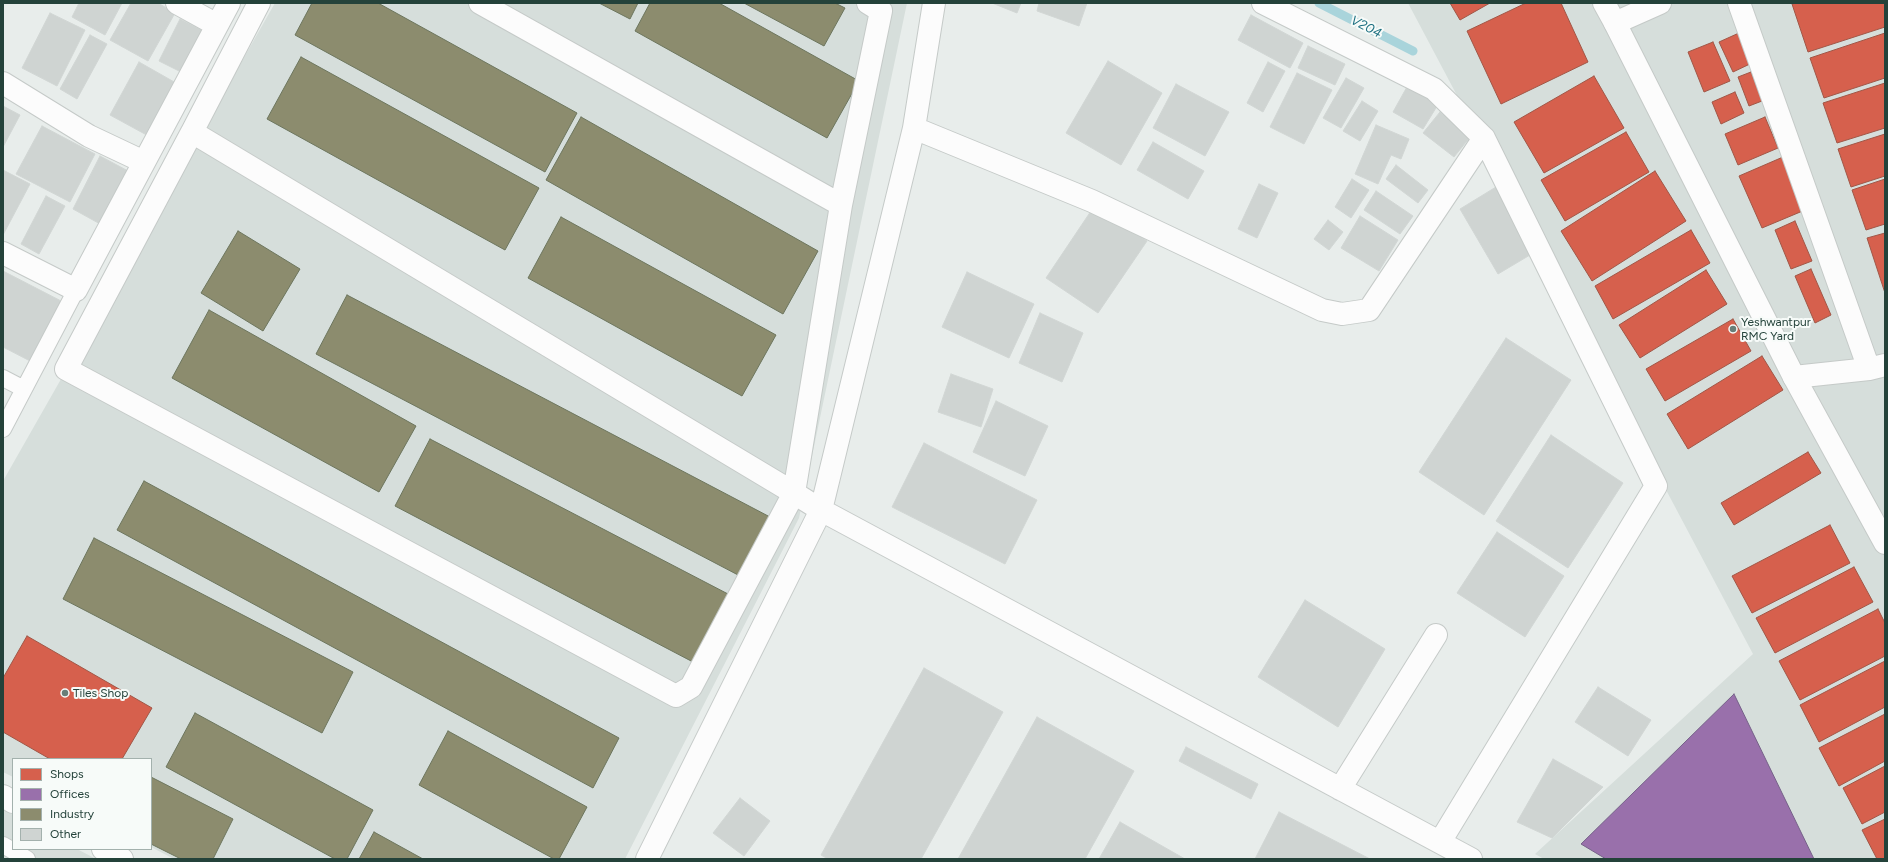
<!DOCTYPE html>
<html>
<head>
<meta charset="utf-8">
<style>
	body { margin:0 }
	#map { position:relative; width:1888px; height:862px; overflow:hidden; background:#e8edeb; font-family:Figtree,sans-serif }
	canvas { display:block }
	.frame { position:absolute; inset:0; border:4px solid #24423a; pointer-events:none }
	.legend { position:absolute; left:12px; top:758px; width:140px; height:92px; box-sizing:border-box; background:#f7fbf9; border:1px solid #a3b1ad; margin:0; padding:5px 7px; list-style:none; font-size:12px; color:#24423a }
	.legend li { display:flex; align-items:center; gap:8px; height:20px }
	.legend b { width:20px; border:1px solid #a3b1ad }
</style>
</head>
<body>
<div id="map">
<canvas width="1888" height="862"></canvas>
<div class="frame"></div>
<ul class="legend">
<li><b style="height:11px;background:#d6604d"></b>Shops</li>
<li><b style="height:11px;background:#9970ab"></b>Offices</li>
<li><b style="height:11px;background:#8c8c6e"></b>Industry</li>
<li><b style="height:11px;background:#cfd4d2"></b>Other</li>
</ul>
</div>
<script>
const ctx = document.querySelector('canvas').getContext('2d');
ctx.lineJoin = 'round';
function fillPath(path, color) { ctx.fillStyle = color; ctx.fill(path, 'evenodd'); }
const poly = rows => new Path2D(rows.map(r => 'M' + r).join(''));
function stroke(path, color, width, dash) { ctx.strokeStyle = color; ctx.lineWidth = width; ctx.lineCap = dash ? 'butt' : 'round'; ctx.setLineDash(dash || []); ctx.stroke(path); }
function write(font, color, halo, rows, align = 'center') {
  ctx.font = font + ' Figtree,sans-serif'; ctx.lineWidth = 4; ctx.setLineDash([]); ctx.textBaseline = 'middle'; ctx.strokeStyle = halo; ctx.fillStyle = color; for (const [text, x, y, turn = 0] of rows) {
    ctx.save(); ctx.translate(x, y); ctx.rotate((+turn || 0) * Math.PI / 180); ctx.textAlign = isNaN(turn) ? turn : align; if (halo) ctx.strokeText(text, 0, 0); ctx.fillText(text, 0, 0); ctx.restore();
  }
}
fillPath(poly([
	[275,3,907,3,799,518,625,859,174,859,151,847,151,759,13,759,13,777,3,772,3,481],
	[1408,3,1885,3,1885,859,1544,859,1535,854,1753,654],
	[3,809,13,815,13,849,77,849,96,859,3,859]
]), '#d6dedb');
const shops = poly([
	[1450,3,1490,3,1460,20,1450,3],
	[1526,3,1561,3,1588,62,1501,104,1467,31,1526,3],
	[1796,3,1885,3,1885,27,1808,52,1792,4,1796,3],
	[1739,33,1752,63,1733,72,1719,42,1739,33],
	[1885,33,1885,78,1824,98,1810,58,1885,33],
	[1713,42,1730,81,1704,92,1688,52,1713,42],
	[1751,72,1762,101,1749,106,1738,77,1751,72],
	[1594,76,1624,128,1544,173,1514,122,1594,76],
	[1885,83,1885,128,1837,143,1823,103,1885,83],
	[1735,92,1744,113,1721,124,1712,102,1735,92],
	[1765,117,1778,148,1738,165,1725,134,1765,117],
	[1626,132,1649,172,1565,221,1541,180,1626,132],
	[1885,134,1885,176,1851,187,1838,149,1885,134],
	[1783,157,1805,210,1762,228,1739,176,1783,157],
	[1655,171,1686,221,1592,281,1561,231,1655,171],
	[1885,179,1885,224,1866,230,1852,190,1885,179],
	[1795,221,1812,261,1791,269,1775,230,1795,221],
	[1691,230,1710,263,1613,319,1595,286,1691,230],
	[1885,233,1885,293,1867,238,1885,233],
	[1811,269,1831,315,1815,323,1795,276,1811,269],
	[1706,270,1727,304,1640,358,1619,325,1706,270],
	[1733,319,1751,351,1665,401,1646,369,1733,319],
	[1762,356,1783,390,1688,449,1667,414,1762,356],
	[1808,452,1821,473,1734,525,1721,503,1808,452],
	[1830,525,1850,563,1752,613,1732,576,1830,525],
	[1854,567,1873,602,1775,653,1756,618,1854,567],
	[1878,609,1885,623,1885,656,1800,700,1779,661,1878,609],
	[27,636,152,708,122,759,50,759,3,732,3,678,27,636],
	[1885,661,1885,707,1819,742,1800,705,1885,661],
	[1885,714,1885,761,1839,786,1819,748,1885,714],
	[1885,766,1885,812,1862,824,1843,788,1885,766],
	[1885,819,1885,859,1877,859,1862,830,1885,819]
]);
fillPath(shops, '#d6604d');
stroke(shops, '#a15747', 1);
const offices = poly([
	[1734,694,1814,859,1606,859,1581,844,1734,694]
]);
fillPath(offices, '#9970ab');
stroke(offices, '#766289', 1);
const industry = poly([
	[312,3,378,3,577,113,545,172,295,35,312,3],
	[599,3,638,3,630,19,599,3],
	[650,3,719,3,859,81,827,138,635,31,650,3],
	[744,3,835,3,845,8,824,46,744,3],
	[301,57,539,188,505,250,267,119,301,57],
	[581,117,818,251,783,314,546,180,581,117],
	[561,217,776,335,742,396,528,278,561,217],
	[238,231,300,269,263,331,201,293,238,231],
	[347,295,770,517,740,576,316,354,347,295],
	[209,310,416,426,379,492,172,378,209,310],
	[430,439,728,594,693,662,395,506,430,439],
	[144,481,619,738,593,788,117,530,144,481],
	[94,538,353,672,322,733,63,599,94,538],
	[195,713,373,810,347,859,335,859,166,767,195,713],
	[448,731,587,807,559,859,554,859,419,785,448,731],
	[151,777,233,819,213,859,181,859,151,844,151,777],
	[374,832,423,859,359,859,374,832]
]);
fillPath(industry, '#8c8c6e');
stroke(industry, '#6d765e', 1);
stroke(poly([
	[1319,3,1413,51]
]), '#a9d4db', 9);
const building = poly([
	[79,3,122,3,105,35,72,17,79,3],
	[131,3,158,3,175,13,148,61,110,40,131,3],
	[992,3,1021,3,1017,13,992,3],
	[1039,3,1087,3,1079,26,1037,11,1039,3],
	[50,13,85,30,57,86,22,68,50,13],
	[1251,15,1303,43,1290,68,1238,40,1251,15],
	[180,19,208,33,187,75,159,61,180,19],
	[90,35,107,44,77,99,60,89,90,35],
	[1308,46,1345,64,1335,85,1298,68,1308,46],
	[1108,61,1162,93,1121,165,1066,133,1108,61],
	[139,62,183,87,154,139,110,115,139,62],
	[1268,62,1285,71,1263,112,1247,103,1268,62],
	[1297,73,1332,90,1304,144,1270,127,1297,73],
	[1346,78,1364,88,1341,128,1323,118,1346,78],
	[1176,84,1229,112,1205,156,1153,128,1176,84],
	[1408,85,1439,103,1423,129,1393,112,1408,85],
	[1362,101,1378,111,1360,141,1343,131,1362,101],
	[3,106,20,115,3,147,3,106],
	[1440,112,1471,136,1454,157,1423,133,1440,112],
	[1376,125,1409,139,1401,159,1391,155,1378,184,1355,174,1376,125],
	[42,126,95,154,70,202,16,174,42,126],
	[1153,142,1204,171,1188,199,1137,170,1153,142],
	[100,156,130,172,102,225,73,209,100,156],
	[1396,165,1428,190,1418,203,1386,179,1396,165],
	[3,170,30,184,3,235,3,170],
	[1352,179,1369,190,1351,218,1335,207,1352,179],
	[1259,184,1278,193,1257,238,1238,229,1259,184],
	[1496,187,1535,252,1498,274,1460,209,1496,187],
	[1376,191,1413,216,1400,234,1364,210,1376,191],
	[46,196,65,206,39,254,21,244,46,196],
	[1095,205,1147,241,1098,313,1046,278,1095,205],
	[1360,216,1398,240,1379,271,1341,248,1360,216],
	[1328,220,1343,232,1329,250,1314,239,1328,220],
	[3,271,65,303,34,363,3,347,3,271],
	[967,272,1034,304,1009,358,942,327,967,272],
	[1040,313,1083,333,1062,382,1019,363,1040,313],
	[1506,338,1571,380,1484,515,1419,472,1506,338],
	[951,374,993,389,981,427,938,412,951,374],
	[996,401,1048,426,1025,476,973,452,996,401],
	[1551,435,1623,483,1568,568,1496,521,1551,435],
	[924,443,1037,500,1005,564,892,507,924,443],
	[1497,532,1564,576,1525,637,1457,593,1497,532],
	[1305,600,1385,649,1338,727,1258,677,1305,600],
	[924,668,1003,712,921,859,828,859,821,855,924,668],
	[1598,687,1651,720,1628,756,1575,722,1598,687],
	[1037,717,1134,771,1085,859,958,859,1037,717],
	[1186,747,1258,784,1251,799,1179,761,1186,747],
	[1553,759,1603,787,1552,838,1517,822,1553,759],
	[740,798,770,821,744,856,713,833,740,798],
	[1279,812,1370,859,1255,859,1279,812],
	[1120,822,1185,859,1099,859,1120,822]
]);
fillPath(building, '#cfd4d2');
stroke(building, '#d1d6d4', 1);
const service = poly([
	[3,378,24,389],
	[3,429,76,290],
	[3,845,27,859]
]);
const minor = poly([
	[177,3,217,25],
	[259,3,192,132,794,493,841,205,881,11,868,3],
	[480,3,841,205],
	[1263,3,1434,89,1484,138,1656,486,1440,842],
	[1739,3,1869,369],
	[1615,23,1660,3],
	[3,83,89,136,144,162],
	[914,128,1092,201,1322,310,1342,314,1369,310,1484,138],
	[192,132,66,369,676,696,691,687,794,493,821,510,1471,859],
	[3,253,76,290,229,3],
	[1794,377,1869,369,1885,365],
	[1340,789,1436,635],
	[647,859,821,510,914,128,934,3]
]);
const tertiary = poly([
	[1604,3,1615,23,1794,377,1885,543],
	[3,796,13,802],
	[103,849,122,859]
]);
stroke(service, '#c5cac8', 18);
stroke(minor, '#c5cac8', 24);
stroke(tertiary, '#c5cac8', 24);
stroke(service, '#fcfcfc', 16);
stroke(minor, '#fcfcfc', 22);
stroke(tertiary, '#fcfcfc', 22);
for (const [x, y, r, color] of [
	[1733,329,4,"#697e78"],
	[65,693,4,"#697e78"]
]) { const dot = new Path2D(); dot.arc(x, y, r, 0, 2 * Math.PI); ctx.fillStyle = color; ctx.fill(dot); stroke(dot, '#f7fbf9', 1.5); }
write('12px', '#24423a', '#f7fbf9', [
	["Yeshwantpur",1741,322],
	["RMC Yard",1741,336],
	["Tiles Shop",73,693]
], 'left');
write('italic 13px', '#1c6f80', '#f7fbf9', [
	["V204",1366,27,27]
]);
</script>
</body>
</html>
